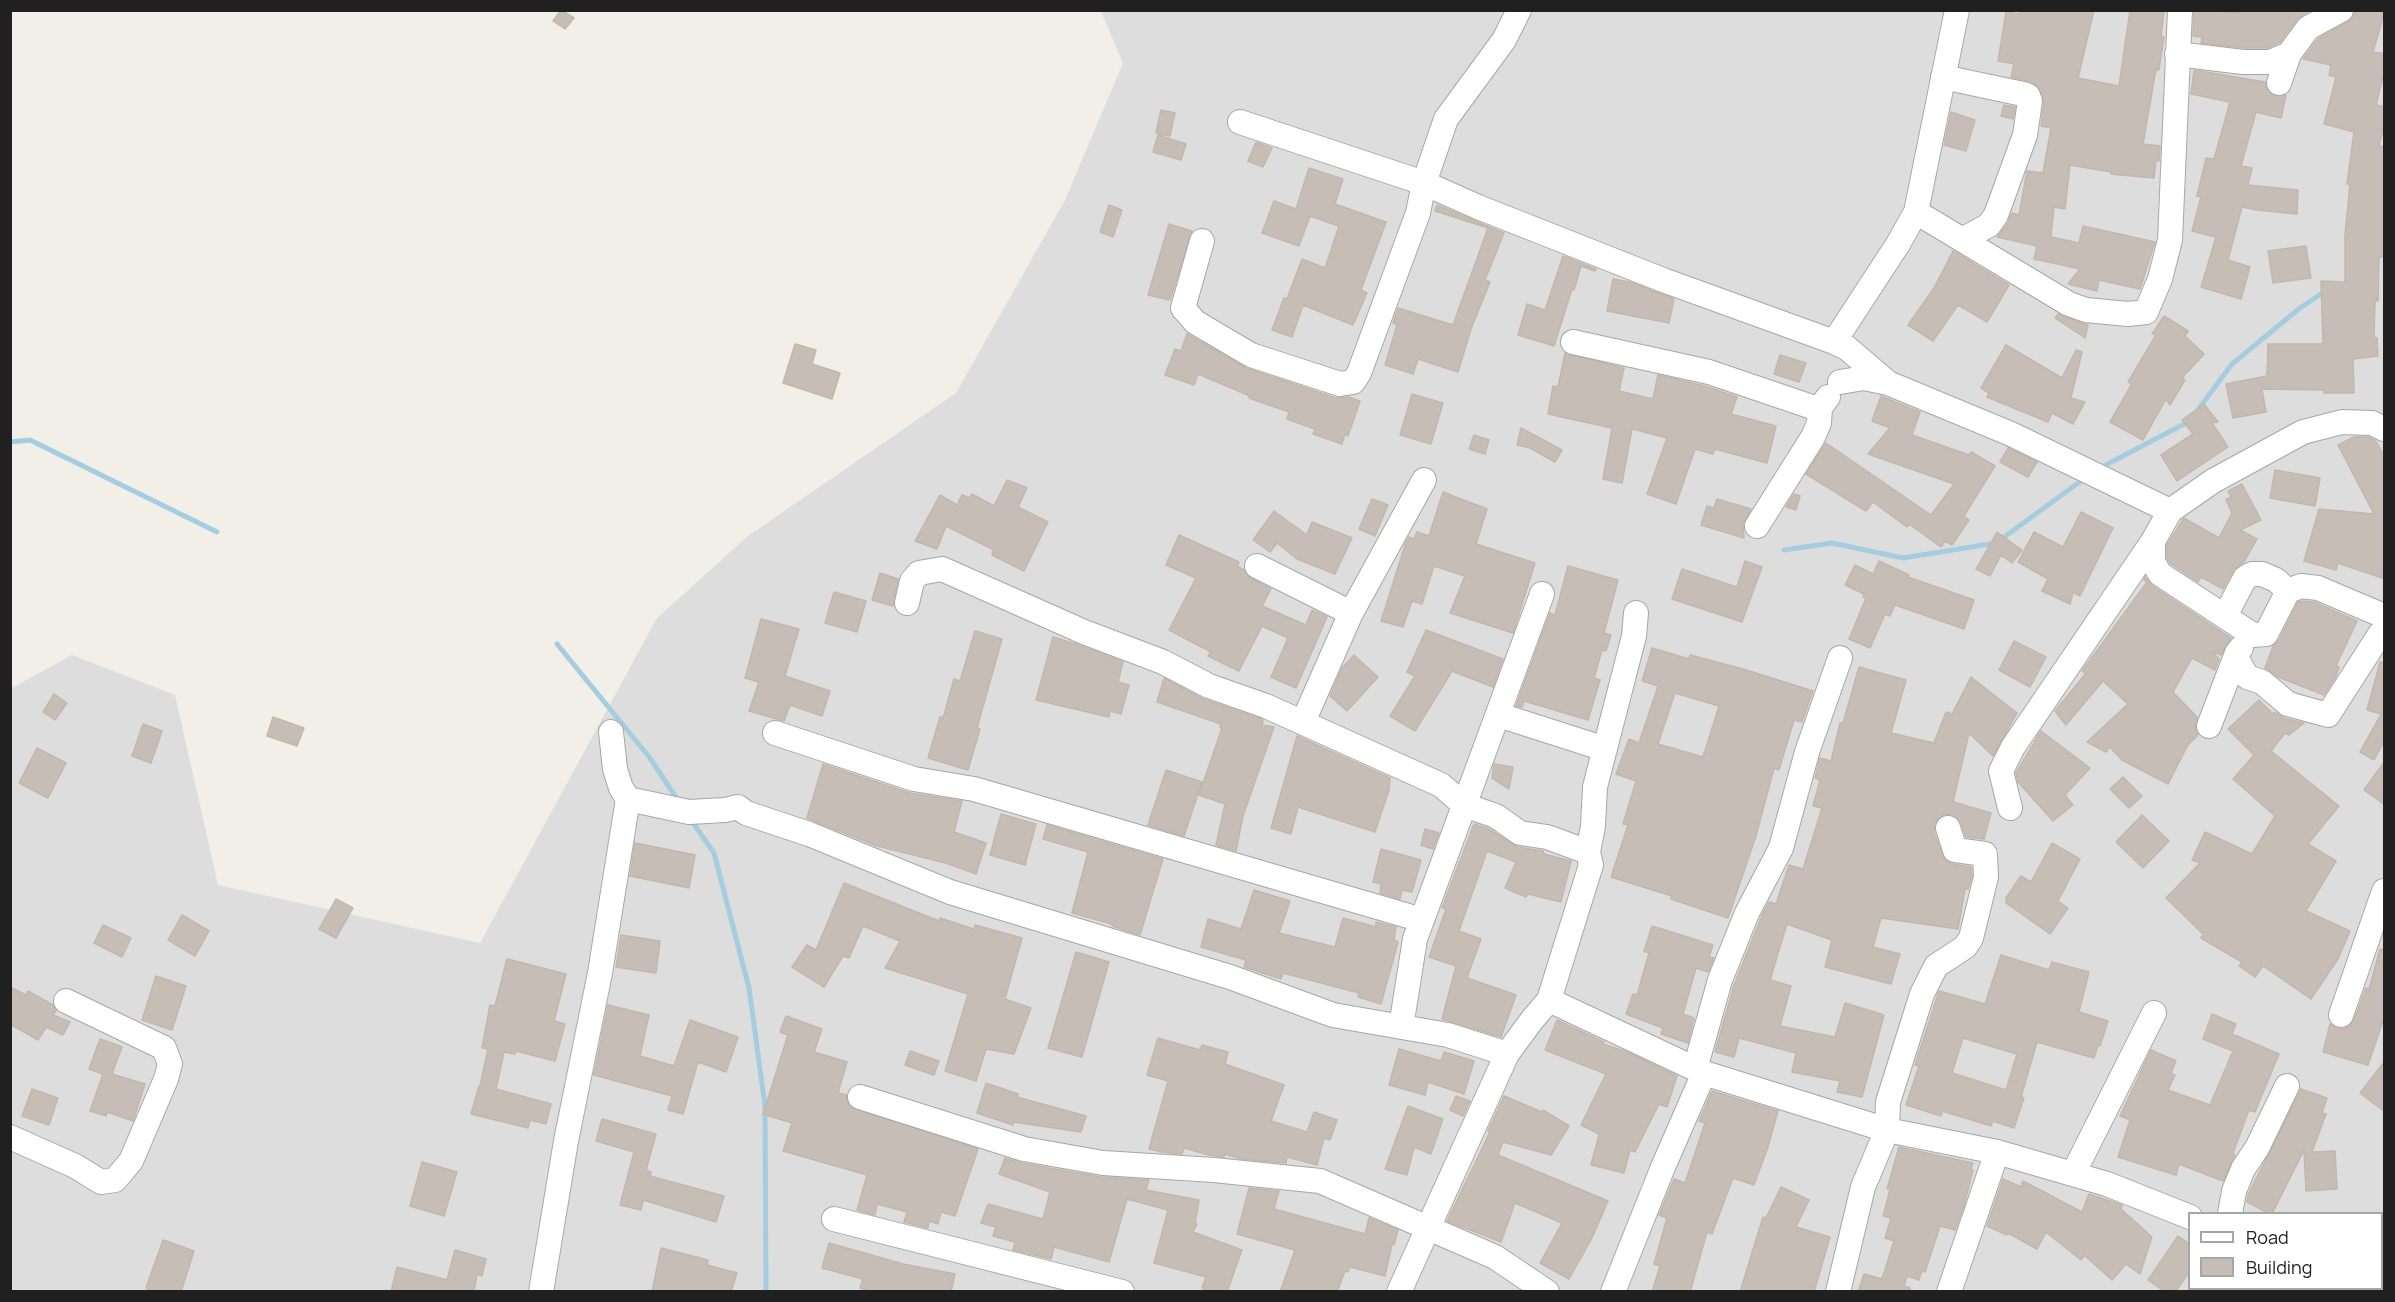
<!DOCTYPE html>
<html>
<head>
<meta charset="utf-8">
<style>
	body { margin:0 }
	#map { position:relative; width:2395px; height:1302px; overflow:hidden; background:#f1efe7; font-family:Manrope,sans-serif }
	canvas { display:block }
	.frame { position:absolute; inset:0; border:12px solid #202020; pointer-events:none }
	.legend { position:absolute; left:2188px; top:1212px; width:195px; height:78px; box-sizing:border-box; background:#fff; border:2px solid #a6a6a6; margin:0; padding:8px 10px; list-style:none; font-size:18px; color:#202020 }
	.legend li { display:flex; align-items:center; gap:12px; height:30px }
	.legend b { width:30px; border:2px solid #a6a6a6 }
</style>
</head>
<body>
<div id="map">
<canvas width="2395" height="1302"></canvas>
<div class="frame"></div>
<ul class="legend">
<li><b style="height:8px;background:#fff"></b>Road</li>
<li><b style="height:16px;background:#c6beb6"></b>Building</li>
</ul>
</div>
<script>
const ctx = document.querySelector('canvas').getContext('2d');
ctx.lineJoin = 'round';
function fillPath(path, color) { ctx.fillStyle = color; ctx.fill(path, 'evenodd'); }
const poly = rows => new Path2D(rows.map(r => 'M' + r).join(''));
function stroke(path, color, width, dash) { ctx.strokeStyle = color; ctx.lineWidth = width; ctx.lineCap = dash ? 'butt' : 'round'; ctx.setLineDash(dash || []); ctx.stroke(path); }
fillPath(poly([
	[1101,11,2384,11,2384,1291,11,1291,10,689,72,655,175,695,218,885,480,943,657,618,748,536,956,393,1065,200,1123,63],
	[2190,1214,2382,1214,2382,1288,2190,1288]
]), '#dedddd');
stroke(poly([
	[2197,411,2232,364,2300,308,2327,290],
	[10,442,30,440,217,532],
	[2100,468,2190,421],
	[1784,550,1832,543,1903,558,1996,543,2085,478],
	[557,644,650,758,679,802],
	[691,820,714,853,749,988,765,1106,766,1292]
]), '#a6cddf', 5);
const building = poly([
	[561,10,574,18,565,29,553,21,561,10],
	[2020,10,2094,10,2078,78,2119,86,2130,10,2164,10,2161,36,2164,37,2159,70,2156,69,2143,144,2160,146,2159,161,2156,160,2154,178,2111,174,2111,172,2070,165,2065,209,2054,207,2051,237,2079,243,2083,226,2155,242,2140,289,2099,280,2097,291,2068,284,2080,269,2034,259,2037,246,1997,237,2008,223,2012,213,2019,215,2027,171,2043,173,2051,128,2041,126,2044,102,2038,86,2028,81,2011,77,2014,64,1998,61,2006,12,2019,14,2020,10],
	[2194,10,2240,13,2241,10,2310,10,2297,19,2280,42,2267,48,2244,48,2201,43,2202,37,2193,36,2194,10],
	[2355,10,2385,10,2373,52,2385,54,2385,69,2376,105,2385,107,2385,122,2379,146,2385,147,2385,257,2379,257,2378,301,2375,301,2374,338,2377,338,2378,356,2353,359,2354,393,2324,393,2324,390,2262,389,2266,412,2233,418,2226,384,2267,376,2268,344,2323,344,2321,281,2345,282,2345,235,2350,184,2347,184,2354,132,2324,124,2336,77,2329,75,2331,65,2303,59,2318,39,2348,22,2353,17,2355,10],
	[2194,70,2265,82,2268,92,2274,96,2286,95,2281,118,2256,112,2241,166,2252,168,2248,185,2298,190,2297,214,2257,210,2242,207,2228,260,2250,267,2241,299,2201,287,2216,237,2192,231,2201,197,2197,196,2206,158,2214,159,2230,102,2191,94,2194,70],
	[2004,105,2015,107,2013,119,2001,116,2004,105],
	[1161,110,1175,113,1170,136,1156,133,1161,110],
	[1951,112,1975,120,1966,151,1944,145,1951,112],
	[1158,135,1186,144,1181,160,1153,152,1158,135],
	[1256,142,1272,148,1263,167,1248,161,1256,142],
	[1309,168,1343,179,1335,204,1386,222,1361,290,1367,293,1353,325,1303,305,1292,337,1272,330,1284,298,1287,299,1302,259,1325,268,1339,226,1310,216,1299,246,1262,233,1274,201,1296,209,1309,168],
	[1109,205,1122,210,1113,237,1100,232,1109,205],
	[1437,205,1504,233,1485,280,1490,282,1472,326,1458,372,1418,359,1413,374,1385,365,1397,325,1393,323,1398,308,1453,325,1488,228,1435,211,1437,205],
	[1169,224,1192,231,1170,300,1148,295,1169,224],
	[2306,246,2311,278,2273,283,2268,251,2306,246],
	[1953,251,2009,285,1987,322,1958,305,1933,341,1908,325,1934,288,1953,251],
	[1563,256,1596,269,1595,271,1581,266,1574,290,1572,289,1554,346,1518,335,1527,304,1545,310,1563,256],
	[1613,279,1630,282,1674,299,1669,323,1607,311,1613,279],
	[2058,314,2088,325,2085,338,2055,318,2058,314],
	[2164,316,2188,331,2185,336,2204,354,2182,378,2185,380,2170,405,2166,399,2143,440,2110,422,2132,384,2128,382,2156,335,2152,334,2164,316],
	[1187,334,1246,368,1336,398,1348,397,1360,401,1348,436,1345,434,1342,444,1313,434,1315,429,1287,419,1289,412,1249,398,1250,396,1198,374,1194,385,1165,375,1175,349,1181,351,1187,334],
	[795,344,816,350,812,364,840,373,832,399,783,383,795,344],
	[2006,345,2062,378,2076,350,2082,352,2071,398,2085,402,2073,424,2052,413,2048,422,1987,397,1989,393,1981,388,2006,345],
	[1565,353,1624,368,1619,391,1653,399,1658,375,1705,386,1737,397,1731,414,1776,426,1767,463,1715,449,1713,454,1695,449,1676,504,1647,494,1667,438,1632,429,1622,483,1603,479,1612,428,1548,414,1553,386,1558,387,1565,353],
	[1780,355,1806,363,1799,382,1774,374,1780,355],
	[1412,394,1443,403,1431,444,1400,435,1412,394],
	[1881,396,1920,412,1912,435,1969,455,1971,452,1995,466,1964,516,1969,520,1952,545,1945,541,1941,547,1909,524,1907,527,1873,502,1866,511,1806,474,1826,443,1931,515,1954,484,1868,454,1890,428,1872,421,1881,396],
	[2204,404,2218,422,2212,423,2228,447,2177,481,2161,455,2193,434,2182,420,2204,404],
	[1521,428,1562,450,1555,462,1530,448,1517,445,1521,428],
	[1474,435,1489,440,1485,454,1469,449,1474,435],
	[2354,437,2368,437,2376,441,2385,458,2385,579,2338,563,2336,570,2304,561,2319,509,2374,514,2338,445,2354,437],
	[2008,448,2037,462,2028,477,2000,462,2008,448],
	[2275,470,2320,478,2315,506,2270,498,2275,470],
	[1007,480,1027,488,1018,507,1048,522,1024,571,992,555,994,550,946,526,937,549,915,541,940,495,957,505,962,495,969,498,972,494,994,506,1007,480],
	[2242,484,2261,520,2240,530,2257,539,2244,562,2233,571,2223,589,2201,577,2198,582,2171,564,2167,558,2167,545,2184,518,2219,538,2232,513,2226,500,2231,497,2228,491,2242,484],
	[1443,492,1487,509,1476,544,1535,563,1513,633,1450,613,1465,576,1434,566,1422,604,1412,601,1403,627,1381,621,1406,542,1409,537,1414,539,1417,532,1429,536,1443,492],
	[1794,494,1800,496,1796,510,1786,507,1794,494],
	[1372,499,1388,505,1375,536,1359,529,1372,499],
	[1717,499,1751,509,1743,525,1744,538,1701,525,1707,506,1714,508,1717,499],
	[1274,511,1307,535,1312,522,1352,538,1335,574,1297,559,1277,543,1270,552,1253,540,1274,511],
	[2081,512,2113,528,2080,596,2073,592,2070,604,2042,591,2048,579,2018,562,2034,532,2063,547,2081,512],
	[1997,532,2022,550,2012,563,2001,555,1990,576,1976,569,1997,532],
	[1179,535,1239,562,1237,566,1244,570,1250,578,1271,589,1262,606,1306,625,1312,610,1327,617,1296,688,1271,677,1288,638,1262,626,1239,671,1208,656,1211,652,1169,630,1196,578,1166,565,1179,535],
	[1745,561,1762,567,1742,622,1672,599,1682,569,1737,587,1745,561],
	[1879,561,1909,575,1908,577,1974,600,1964,629,1895,605,1890,616,1885,614,1870,648,1849,639,1866,598,1863,597,1864,594,1845,585,1855,565,1873,574,1879,561],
	[1568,566,1618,580,1604,633,1611,635,1606,651,1602,650,1594,678,1600,680,1588,720,1524,701,1522,707,1516,706,1550,613,1555,615,1568,566],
	[880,573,898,579,893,606,872,600,880,573],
	[2145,577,2152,586,2231,638,2221,655,2211,651,2219,659,2215,670,2192,658,2173,692,2197,717,2195,728,2198,735,2188,745,2168,784,2122,760,2110,747,2106,752,2087,742,2128,704,2103,681,2066,725,2055,711,2086,673,2082,671,2147,582,2144,580,2145,577],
	[834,592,866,601,857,632,825,623,834,592],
	[2303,601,2314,602,2357,621,2336,666,2339,667,2336,676,2324,695,2278,677,2265,668,2273,646,2279,640,2298,602,2303,601],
	[761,619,799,629,785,676,830,691,822,716,790,705,784,721,749,711,759,682,745,678,761,619],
	[1426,630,1503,659,1493,687,1452,671,1415,731,1390,716,1415,676,1407,672,1426,630],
	[975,631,1002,639,977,728,980,729,968,770,928,758,940,717,943,718,954,679,960,681,975,631],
	[1053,637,1073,643,1123,662,1118,682,1129,685,1121,714,1110,711,1109,717,1036,700,1053,637],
	[2014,641,2046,657,2030,687,1999,670,2014,641],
	[1652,648,1689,659,1690,655,1743,669,1813,691,1802,722,1794,720,1779,770,1774,768,1756,836,1728,918,1671,899,1672,896,1611,877,1628,825,1623,824,1636,781,1616,774,1629,739,1639,743,1658,686,1642,681,1652,648],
	[1675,693,1719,706,1703,757,1658,744,1675,693],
	[1354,655,1378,677,1347,711,1330,696,1342,668,1354,655],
	[2380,662,2385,663,2385,740,2374,760,2360,752,2381,714,2367,710,2380,662],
	[1859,667,1906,680,1891,733,1934,743,1946,712,1952,714,1971,677,2017,713,1993,756,1969,733,1953,802,1991,813,1984,839,1966,837,1961,823,1952,814,1943,815,1934,824,1934,832,1945,860,1953,864,1971,867,1972,876,1968,889,1965,889,1958,929,1881,918,1873,947,1900,954,1891,984,1825,967,1832,940,1787,924,1770,980,1791,986,1780,1026,1835,1037,1845,1003,1884,1015,1862,1097,1837,1092,1840,1081,1792,1072,1796,1053,1739,1038,1734,1057,1715,1052,1734,985,1763,913,1769,902,1776,904,1789,865,1803,869,1822,808,1813,806,1820,780,1815,778,1820,758,1831,761,1840,723,1843,723,1859,667],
	[1164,678,1203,699,1261,719,1263,720,1262,725,1274,727,1243,816,1236,851,1216,845,1225,804,1199,795,1222,728,1220,727,1221,724,1157,702,1164,678],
	[54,694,67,703,55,720,43,712,54,694],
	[2259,700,2273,714,2275,712,2284,718,2304,723,2289,735,2285,733,2271,751,2339,806,2308,844,2336,861,2306,911,2350,931,2338,959,2311,999,2263,966,2255,977,2239,966,2242,962,2201,938,2203,934,2166,898,2200,863,2192,860,2205,832,2252,854,2275,816,2233,779,2254,755,2228,729,2259,700],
	[273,717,304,728,297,746,267,736,273,717],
	[143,724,162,731,151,763,132,756,143,724],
	[2041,731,2090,768,2065,795,2073,805,2053,821,2018,782,2016,773,2041,731],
	[1297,736,1390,778,1389,790,1375,832,1298,807,1291,834,1271,828,1297,736],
	[37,748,66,763,48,798,19,783,37,748],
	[2385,761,2385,805,2364,790,2385,761],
	[823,764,910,793,962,801,954,832,986,843,976,874,946,863,877,846,807,818,823,764],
	[1494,764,1513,767,1509,789,1492,778,1494,764],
	[1166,770,1202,782,1184,836,1148,825,1166,770],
	[2123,777,2142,796,2129,808,2110,789,2123,777],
	[1001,814,1036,824,1025,865,990,855,1001,814],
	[2142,815,2169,841,2143,868,2116,842,2142,815],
	[1474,824,1489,829,1517,847,1543,851,1544,854,1571,861,1561,902,1528,894,1526,897,1505,888,1516,862,1487,851,1459,931,1481,939,1467,978,1516,995,1501,1037,1442,1019,1456,966,1429,957,1446,909,1442,908,1474,824],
	[1047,825,1163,859,1140,935,1112,926,1112,924,1072,913,1088,852,1043,839,1047,825],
	[1425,829,1439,833,1433,849,1421,845,1425,829],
	[635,843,695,855,689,888,630,876,635,843],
	[2052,843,2080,859,2058,901,2068,908,2050,934,2006,903,2006,898,2021,876,2031,882,2052,843],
	[1381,849,1421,860,1412,892,1402,890,1400,899,1380,893,1381,884,1373,882,1381,849],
	[844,883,939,921,940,918,974,929,975,925,1022,938,1005,999,1031,1008,1014,1054,986,1049,976,1081,945,1071,968,994,885,968,900,941,863,926,849,958,843,956,824,987,792,967,807,945,816,950,844,883],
	[1254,890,1290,901,1279,933,1335,947,1343,918,1376,927,1376,922,1396,927,1394,940,1398,942,1381,1004,1358,997,1359,993,1283,973,1281,979,1244,967,1246,960,1201,947,1208,919,1241,929,1254,890],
	[336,899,353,908,336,938,319,929,336,899],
	[182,915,209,931,195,956,168,940,182,915],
	[103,925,131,938,122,957,94,943,103,925],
	[1652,926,1713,945,1709,957,1714,958,1708,972,1696,968,1683,1014,1694,1018,1688,1043,1661,1034,1663,1028,1626,1014,1633,994,1637,995,1649,953,1644,951,1652,926],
	[621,935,660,941,656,973,616,967,621,935],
	[2380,949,2385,950,2385,1015,2368,1065,2323,1052,2330,1024,2336,1028,2343,1029,2350,1026,2354,1020,2366,988,2369,989,2380,949],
	[1076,952,1109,962,1082,1057,1048,1048,1076,952],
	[2001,955,2049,970,2052,962,2089,972,2079,1012,2108,1021,2100,1046,2098,1045,2094,1058,2037,1042,2021,1097,2024,1098,2014,1128,1993,1121,1991,1126,1942,1111,1941,1116,1906,1105,1919,1066,1915,1065,1939,991,1985,1004,2001,955],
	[1963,1038,2017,1054,2006,1090,1952,1073,1963,1038],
	[507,959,566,974,554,1021,565,1024,555,1061,516,1051,515,1054,504,1052,496,1089,551,1104,546,1124,530,1120,528,1128,471,1114,479,1086,480,1086,488,1049,482,1048,490,1005,495,1006,507,959],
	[156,976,186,986,172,1030,142,1020,156,976],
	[10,987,26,995,28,991,53,1005,56,1010,53,1015,70,1022,63,1035,46,1027,38,1040,10,1024,10,987],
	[608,1005,649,1015,640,1056,674,1066,690,1020,738,1037,726,1072,698,1062,683,1114,668,1110,672,1096,594,1075,608,1005],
	[2212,1014,2236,1024,2232,1034,2279,1054,2255,1112,2249,1110,2233,1153,2235,1155,2223,1181,2179,1164,2176,1175,2118,1157,2130,1120,2120,1116,2151,1050,2176,1061,2171,1073,2175,1075,2168,1090,2210,1105,2233,1051,2203,1039,2212,1014],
	[786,1016,822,1029,814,1052,847,1062,838,1093,846,1095,850,1107,978,1149,955,1216,941,1212,938,1224,929,1221,928,1228,904,1222,907,1212,877,1204,875,1215,857,1210,867,1175,783,1151,792,1123,763,1114,788,1035,780,1032,786,1016],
	[1557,1020,1604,1042,1603,1044,1627,1052,1677,1076,1667,1107,1659,1104,1635,1152,1630,1150,1624,1173,1591,1165,1599,1134,1581,1125,1606,1074,1545,1050,1557,1020],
	[1158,1038,1200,1050,1202,1045,1228,1052,1225,1064,1284,1085,1271,1121,1307,1132,1314,1112,1337,1120,1330,1140,1324,1138,1317,1165,1287,1157,1286,1163,1241,1159,1225,1154,1224,1157,1209,1155,1184,1148,1182,1154,1162,1152,1149,1149,1168,1081,1147,1075,1158,1038],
	[100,1039,122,1047,112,1074,145,1084,133,1121,107,1112,106,1116,90,1111,103,1074,89,1069,100,1039],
	[1399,1049,1441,1061,1444,1052,1474,1061,1464,1094,1428,1082,1425,1095,1389,1085,1399,1049],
	[910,1051,939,1061,934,1075,905,1065,910,1051],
	[2385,1061,2385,1112,2360,1093,2385,1061],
	[986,1083,1018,1094,1017,1097,1086,1116,1081,1132,1014,1122,1013,1125,977,1113,986,1083],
	[32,1089,58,1098,49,1125,22,1116,32,1089],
	[2301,1089,2327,1098,2322,1113,2326,1114,2312,1152,2335,1151,2337,1189,2306,1191,2304,1150,2272,1214,2270,1214,2247,1202,2248,1195,2301,1089],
	[1712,1091,1778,1111,1768,1147,1754,1185,1733,1178,1712,1234,1707,1232,1690,1292,1652,1292,1660,1266,1654,1264,1667,1218,1659,1215,1674,1179,1685,1183,1705,1123,1699,1121,1712,1091],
	[1456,1096,1470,1101,1463,1116,1450,1110,1456,1096],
	[1504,1096,1542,1112,1543,1110,1569,1126,1551,1155,1503,1142,1498,1155,1608,1201,1591,1240,1569,1279,1540,1263,1562,1223,1515,1203,1501,1242,1447,1221,1490,1132,1488,1131,1504,1096],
	[1408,1106,1443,1119,1431,1154,1414,1147,1407,1175,1385,1169,1408,1106],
	[602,1119,656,1134,646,1170,651,1172,650,1176,724,1196,716,1222,643,1200,641,1210,620,1205,634,1152,596,1141,602,1119],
	[1899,1147,1973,1163,1971,1169,1973,1170,1964,1206,1955,1230,1940,1226,1925,1272,1922,1271,1919,1280,1907,1276,1904,1286,1910,1288,1910,1292,1858,1292,1864,1274,1882,1279,1894,1241,1885,1238,1891,1218,1883,1216,1890,1190,1887,1189,1899,1147],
	[1005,1158,1021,1163,1101,1177,1149,1180,1146,1190,1199,1200,1195,1224,1197,1224,1193,1232,1242,1250,1227,1292,1211,1292,1202,1288,1206,1277,1154,1263,1168,1210,1127,1199,1109,1262,1054,1247,1051,1259,1013,1250,1015,1242,993,1236,996,1227,981,1223,988,1204,1043,1219,1050,1192,999,1174,1005,1158],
	[422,1162,457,1172,444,1216,410,1206,422,1162],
	[2003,1179,2021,1187,2023,1181,2082,1212,2089,1194,2122,1205,2121,1209,2152,1237,2140,1274,2126,1264,2112,1280,2084,1255,2081,1260,2046,1232,2037,1249,2008,1233,2007,1235,1987,1226,2003,1179],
	[1781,1187,1809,1200,1796,1227,1830,1237,1814,1292,1740,1292,1763,1217,1766,1218,1781,1187],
	[1249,1188,1279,1191,1274,1209,1365,1234,1369,1218,1398,1230,1394,1245,1392,1244,1385,1276,1350,1267,1348,1272,1345,1271,1337,1292,1280,1292,1295,1250,1237,1234,1249,1188],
	[2178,1236,2190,1244,2190,1271,2175,1292,2165,1292,2148,1280,2178,1236],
	[163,1240,194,1251,181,1292,155,1292,146,1288,163,1240],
	[829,1243,903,1264,955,1274,951,1292,873,1292,860,1288,863,1279,822,1268,829,1243],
	[661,1248,708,1260,707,1265,737,1273,731,1292,652,1292,661,1248],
	[455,1250,486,1259,482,1276,477,1274,474,1292,391,1292,397,1267,447,1280,455,1250]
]);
fillPath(building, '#c6beb6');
stroke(building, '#c3b7a9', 1.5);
const minor = poly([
	[2177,54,2243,62,2270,62,2289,54],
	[1943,77,2023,94,2028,96,2030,101,2025,135,1996,215,1989,225,1962,240],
	[2279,83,2289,54,2308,28,2341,10],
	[1240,122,1424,183,1478,207,1663,280,1834,342,1847,348,1888,383],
	[1916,212,2069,304,2086,310,2128,314,2146,312,2160,279,2170,240,2180,10],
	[1202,241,1183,308,1195,322,1251,355,1340,384,1353,382,1359,373,1418,213,1424,183,1446,119,1504,40,1519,10],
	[1573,342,1709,372,1815,408,1820,408],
	[1834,342,1898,244,1916,212,1957,10],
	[1840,382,1864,378,1888,383,2011,434,2170,511],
	[1757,526,1813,437,1819,423,1820,408,1828,397],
	[2153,541,2153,562,2160,574,2253,635,2266,634,2288,591,2301,586,2318,588,2384,616],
	[1257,566,1351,613],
	[907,603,912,581,919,573,942,569,1084,632,1163,662,1209,686,1266,706,1441,785,1464,805,1496,816,1520,833,1547,837,1588,852,1591,865,1549,1000,1532,1020,1507,1054,1399,1292],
	[2225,616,2245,578,2252,574,2262,574,2276,580,2288,591],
	[2237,653,2238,661,2247,677,2262,682,2288,704,2328,715,2380,634,2384,631],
	[1499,715,1605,749],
	[1303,722,1351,613,1424,480],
	[2209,726,2237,653,2241,648],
	[775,733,914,779,974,789,1422,920],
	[628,799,689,812,725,810,738,807,746,813,809,834,950,892,1230,977,1333,1015,1448,1035,1507,1054],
	[2010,808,2001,771,2013,747,2153,541,2170,511,2213,481,2303,432,2342,422,2372,423,2384,429],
	[1588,852,1593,826,1595,787,1634,636,1636,613],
	[1549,1000,1704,1073,1887,1130,1997,1152,2107,1184,2190,1217],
	[2341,1015,2384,891],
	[1401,1027,1415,939,1542,594],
	[1695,1069,1720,980,1747,913,1781,848,1807,752,1840,658],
	[860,1097,1024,1149,1103,1163,1214,1170,1320,1181,1495,1257,1547,1292],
	[10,1137,75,1166,101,1182,115,1180,131,1161,166,1079,170,1064,164,1048,66,1001],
	[2073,1174,2154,1013],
	[2230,1214,2234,1191,2243,1169,2257,1148,2287,1086],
	[834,1219,1122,1292],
	[2382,1245,2384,1245],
	[541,1292,566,1141,600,973,628,799,621,788,615,769,611,732],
	[1613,1292,1663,1167,1704,1073],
	[1838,1292,1863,1187,1887,1130,1888,1102,1922,994,1936,966,1965,947,1971,938,1986,877,1985,854,1955,850,1948,828],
	[1949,1292,1997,1152],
	[2270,1292,2272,1288]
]);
stroke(minor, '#a7a7a7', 26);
stroke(minor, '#fff', 24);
</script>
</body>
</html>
